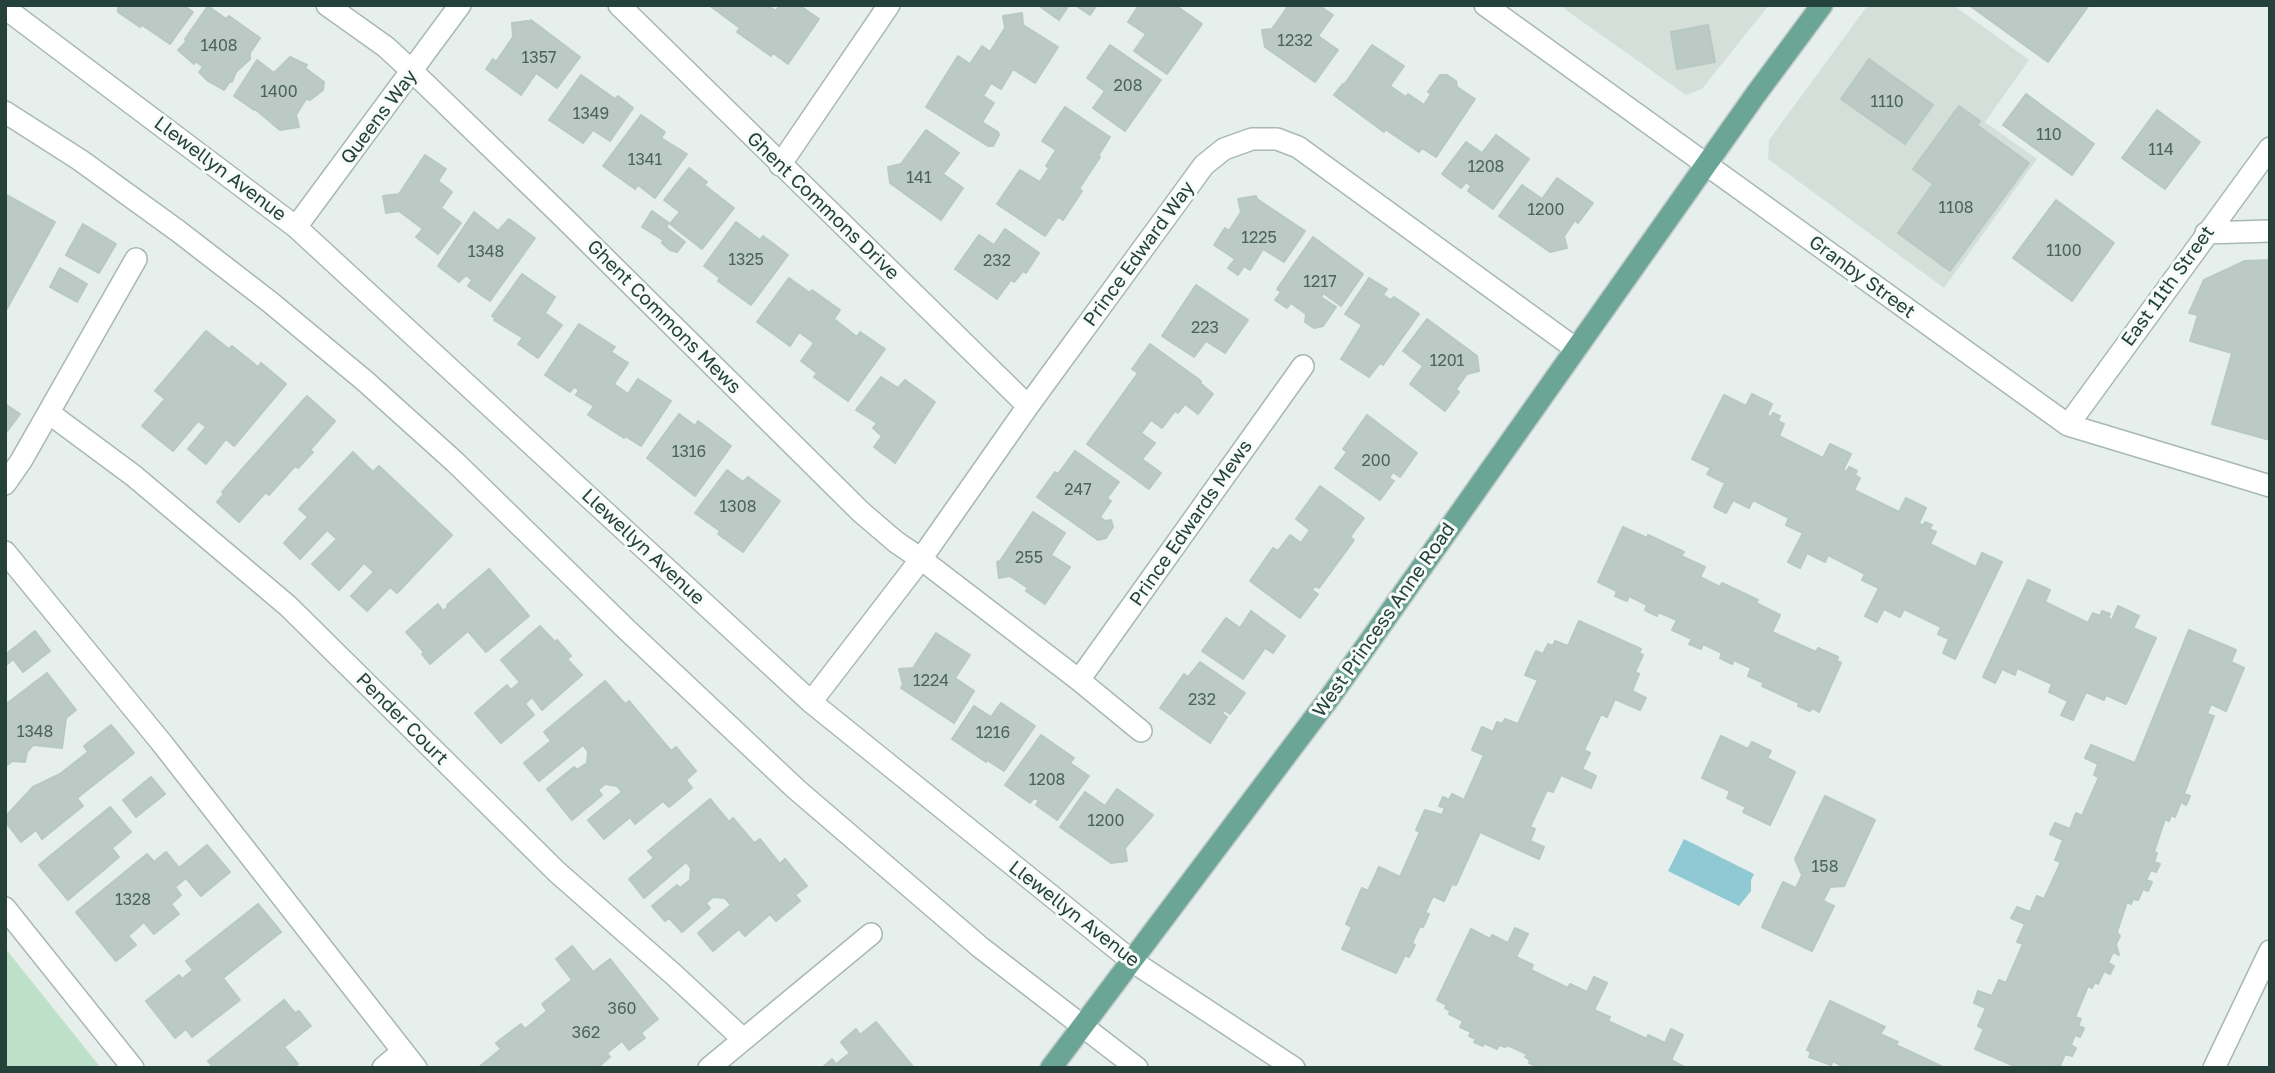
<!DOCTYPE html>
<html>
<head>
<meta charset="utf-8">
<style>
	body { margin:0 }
	#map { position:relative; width:2275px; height:1073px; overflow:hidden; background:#e6efeb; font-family:"Golos Text",sans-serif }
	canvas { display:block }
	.frame { position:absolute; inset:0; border:7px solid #24423a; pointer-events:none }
</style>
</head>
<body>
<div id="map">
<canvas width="2275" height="1073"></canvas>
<div class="frame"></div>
</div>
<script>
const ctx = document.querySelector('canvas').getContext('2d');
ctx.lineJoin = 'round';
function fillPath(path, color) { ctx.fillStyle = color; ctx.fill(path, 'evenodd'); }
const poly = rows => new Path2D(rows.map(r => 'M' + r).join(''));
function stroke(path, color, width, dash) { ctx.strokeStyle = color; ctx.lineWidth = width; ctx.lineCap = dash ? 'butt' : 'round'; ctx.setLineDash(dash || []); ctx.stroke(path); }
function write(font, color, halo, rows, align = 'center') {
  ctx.font = font + ' "Golos Text",sans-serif'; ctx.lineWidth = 6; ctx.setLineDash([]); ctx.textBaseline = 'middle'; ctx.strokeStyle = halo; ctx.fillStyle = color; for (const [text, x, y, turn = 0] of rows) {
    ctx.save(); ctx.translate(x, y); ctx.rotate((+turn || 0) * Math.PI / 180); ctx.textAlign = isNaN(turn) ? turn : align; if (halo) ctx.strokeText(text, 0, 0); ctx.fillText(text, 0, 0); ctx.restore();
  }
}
fillPath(poly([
	[1559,5,1769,5,1702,89,1686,95],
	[1868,5,1953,5,2029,60,1985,122,2037,159,1944,288,1768,159,1769,140]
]), '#d4dfda');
fillPath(poly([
	[5,948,101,1068,5,1068]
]), '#bfe0c8');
fillPath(poly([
	[1684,839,1754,874,1751,880,1751,891,1739,906,1668,871]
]), '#8ec9d4');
const building = poly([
	[118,5,183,5,193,12,170,44,142,25,140,27,118,12,118,5],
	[709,5,767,5,776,11,780,5,799,5,819,19,788,64,773,53,771,56,737,32,740,28,709,5],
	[1038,5,1069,5,1059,20,1038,5],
	[1075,5,1097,5,1090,15,1075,5],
	[1139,5,1175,5,1202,24,1167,74,1134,51,1146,34,1128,22,1139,5],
	[1289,5,1318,5,1333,15,1318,36,1338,50,1315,82,1265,47,1262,30,1272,29,1289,5],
	[1969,5,2089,5,2048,62,1969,5],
	[208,6,226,19,229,16,260,38,250,53,250,59,236,72,232,82,230,81,224,90,208,81,199,72,203,67,196,61,194,64,178,50,186,42,185,39,208,6],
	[1022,13,1023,25,1058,47,1035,83,1013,69,1001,89,991,83,983,96,994,103,982,122,998,132,999,135,993,146,988,146,926,107,958,56,970,64,982,46,990,52,1005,28,1003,16,1022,13],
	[531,20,580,57,557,88,536,73,521,95,486,69,493,59,496,62,513,37,512,23,528,21,528,23,531,20],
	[1708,25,1715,62,1677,69,1671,32,1708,25],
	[1110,45,1161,80,1125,131,1093,108,1105,91,1087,78,1110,45],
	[1372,45,1404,66,1390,86,1406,97,1408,94,1424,105,1431,94,1428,92,1440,75,1447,75,1456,81,1457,87,1475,99,1436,157,1422,148,1419,152,1385,129,1384,132,1334,95,1343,84,1344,85,1372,45],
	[290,57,307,65,305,68,324,82,323,90,310,100,306,99,296,115,299,127,280,130,255,109,254,110,234,96,257,60,274,73,290,57],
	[1869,59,1933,105,1905,144,1841,99,1869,59],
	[581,75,615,99,618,96,633,108,610,141,593,130,583,143,549,120,581,75],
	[2026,94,2094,144,2072,175,2003,125,2026,94],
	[1959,106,1980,121,1977,125,2029,163,1950,271,1898,233,1933,184,1913,169,1959,106],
	[1065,107,1110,137,1098,156,1100,157,1079,189,1082,191,1063,220,1058,217,1045,236,997,204,1020,170,1040,182,1049,168,1046,166,1056,150,1042,141,1065,107],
	[2157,110,2200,142,2165,189,2122,158,2157,110],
	[641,115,665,132,661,138,687,154,655,198,638,185,635,189,603,166,641,115],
	[926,130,959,153,943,174,963,188,941,220,890,183,888,167,901,164,926,130],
	[1496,135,1529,159,1493,209,1468,191,1471,186,1466,182,1461,188,1442,174,1466,142,1482,153,1496,135],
	[425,155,446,169,438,181,452,192,441,208,461,223,438,254,416,237,423,229,399,211,386,213,383,196,399,194,425,155],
	[689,168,707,182,704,185,734,208,702,249,670,224,680,212,664,200,689,168],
	[1557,178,1593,203,1578,223,1575,220,1564,236,1567,248,1550,252,1499,216,1522,185,1542,199,1557,178],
	[5,194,55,222,5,312,5,194],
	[1256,196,1257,199,1305,231,1284,262,1263,249,1250,270,1244,266,1238,275,1228,268,1235,259,1214,245,1225,228,1229,231,1241,212,1238,199,1256,196],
	[2056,200,2114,243,2072,301,2013,258,2056,200],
	[652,211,669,223,666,227,685,242,677,252,670,250,662,243,663,240,642,227,652,211],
	[474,212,498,231,509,219,535,238,490,301,468,286,472,280,466,275,459,282,438,266,474,212],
	[736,222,760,240,763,236,788,255,751,305,718,281,720,278,704,266,736,222],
	[83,224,116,244,99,273,66,255,83,224],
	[1005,229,1039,253,1026,273,1023,271,1014,282,1011,280,997,299,955,269,979,235,994,245,1005,229],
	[1313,237,1363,274,1341,306,1323,293,1321,297,1336,307,1323,326,1314,328,1305,322,1306,314,1291,303,1287,308,1275,300,1281,292,1277,289,1313,237],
	[2270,260,2270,440,2212,424,2232,353,2190,341,2198,315,2189,313,2204,280,2245,261,2270,260],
	[60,268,87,284,77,302,50,287,60,268],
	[522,274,555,297,545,313,562,325,538,358,518,344,523,338,494,320,496,318,492,316,522,274],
	[789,278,810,293,812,290,840,310,834,319,857,337,860,332,885,349,848,401,814,377,817,373,801,361,814,343,799,332,790,346,757,322,789,278],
	[1369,278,1387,289,1383,295,1391,300,1394,297,1419,314,1383,365,1380,363,1369,377,1341,359,1362,325,1345,314,1369,278],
	[1196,285,1248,320,1225,353,1206,341,1194,357,1162,336,1196,285],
	[1427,319,1477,356,1479,371,1467,374,1456,389,1459,392,1445,411,1410,384,1423,366,1403,351,1427,319],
	[579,324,615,347,611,352,628,363,614,384,628,394,638,379,671,401,641,446,625,436,624,438,588,415,594,406,576,395,579,390,574,387,570,392,545,375,579,324],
	[206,331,229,349,232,346,258,367,261,363,286,384,234,446,226,439,206,464,188,449,206,427,198,421,173,451,142,426,165,399,155,391,206,331],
	[1150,344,1201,381,1200,383,1213,394,1198,414,1185,404,1178,413,1175,411,1162,428,1151,420,1141,433,1155,443,1142,459,1161,473,1149,489,1087,444,1138,373,1132,369,1150,344],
	[881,377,898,388,905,380,935,402,895,463,874,447,882,436,873,428,877,423,856,410,881,377],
	[1752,394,1772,404,1767,415,1771,417,1773,413,1780,416,1778,421,1784,424,1779,436,1823,458,1830,444,1851,454,1843,470,1847,471,1849,467,1857,471,1855,475,1860,478,1854,490,1899,512,1906,498,1926,508,1919,523,1923,526,1925,522,1932,525,1929,529,1936,532,1930,544,1976,567,1982,553,2002,562,1955,659,1943,653,1949,639,1938,634,1941,627,1904,609,1900,617,1884,609,1877,622,1865,616,1879,588,1862,580,1865,574,1828,555,1825,562,1807,553,1800,568,1788,562,1803,533,1786,525,1789,518,1753,500,1749,508,1733,500,1726,513,1714,507,1725,483,1707,474,1711,468,1692,459,1724,395,1746,406,1752,394],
	[307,396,335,421,310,450,313,452,298,468,295,466,269,495,266,492,239,522,217,502,224,494,222,492,307,396],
	[5,404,20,414,5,434,5,404],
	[679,414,695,426,698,421,731,446,695,496,647,458,679,414],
	[1367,415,1417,453,1400,477,1393,472,1389,478,1394,481,1380,500,1335,468,1347,452,1343,449,1367,415],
	[1075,451,1119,482,1107,498,1111,501,1100,517,1105,521,1111,520,1113,527,1106,538,1098,540,1037,497,1055,472,1058,474,1075,451],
	[353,452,373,472,379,466,452,535,397,593,390,587,367,611,351,596,374,572,364,563,339,590,312,564,337,539,327,530,300,559,284,543,308,517,299,509,353,452],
	[727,470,743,482,748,477,780,501,743,552,718,534,720,531,695,513,727,470],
	[1320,486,1364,518,1350,537,1354,540,1319,588,1315,586,1312,590,1318,594,1300,618,1250,581,1273,548,1278,551,1290,535,1301,543,1310,530,1296,519,1320,486],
	[1033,512,1065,533,1051,555,1070,567,1045,604,1026,591,1028,588,1010,576,999,578,997,562,1000,561,1033,512],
	[1623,527,1647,538,1648,535,1684,552,1681,556,1705,567,1700,577,1720,587,1722,583,1758,600,1756,603,1780,615,1772,632,1816,652,1818,648,1838,657,1837,661,1841,663,1819,712,1812,708,1810,711,1798,706,1799,703,1762,686,1764,683,1748,676,1751,668,1734,660,1732,664,1720,658,1722,653,1703,644,1701,649,1689,644,1692,639,1672,630,1677,620,1658,612,1657,616,1645,610,1647,605,1629,596,1627,601,1615,596,1617,591,1598,582,1623,527],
	[489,569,529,616,486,652,468,631,430,664,422,654,424,652,406,632,438,604,443,611,448,607,447,605,489,569],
	[2028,580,2050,590,2045,602,2088,623,2093,613,2100,616,2102,611,2110,614,2108,618,2112,620,2118,606,2139,616,2133,628,2156,638,2126,704,2106,695,2104,700,2086,692,2073,720,2061,715,2068,701,2049,692,2052,684,2017,668,2015,675,2002,669,1995,683,1983,677,2028,580],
	[1251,611,1285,636,1273,653,1265,648,1243,679,1202,651,1226,618,1240,628,1251,611],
	[1579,621,1641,649,1639,653,1643,655,1635,672,1639,674,1632,691,1646,698,1640,710,1615,699,1607,717,1601,714,1584,750,1590,753,1582,769,1596,776,1591,788,1561,775,1553,792,1547,790,1530,827,1535,829,1530,841,1544,847,1539,859,1480,832,1456,885,1452,884,1444,901,1433,896,1425,913,1429,914,1423,927,1420,926,1412,943,1415,945,1409,957,1405,955,1396,973,1342,949,1352,927,1346,924,1362,888,1368,891,1379,867,1400,877,1420,832,1416,830,1425,810,1442,815,1445,808,1439,806,1443,797,1449,800,1452,794,1464,800,1484,755,1472,750,1482,727,1493,732,1497,722,1502,724,1505,719,1518,724,1538,680,1525,675,1536,651,1543,654,1548,644,1553,646,1555,641,1568,646,1579,621],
	[540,626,555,642,557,640,571,656,567,659,582,675,542,710,532,697,525,704,534,715,501,743,475,713,507,685,511,690,520,682,501,660,540,626],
	[2189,630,2236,650,2231,662,2244,668,2226,711,2211,704,2207,714,2214,716,2184,794,2190,796,2186,805,2181,802,2175,817,2171,815,2169,821,2165,819,2154,852,2157,853,2154,862,2160,864,2156,872,2151,870,2146,880,2152,882,2148,891,2143,889,2138,900,2133,899,2131,904,2127,902,2117,932,2120,936,2116,944,2119,955,2113,952,2108,963,2114,966,2110,974,2104,971,2098,984,2095,982,2092,988,2088,986,2075,1017,2081,1019,2078,1026,2084,1028,2080,1037,2075,1035,2071,1045,2076,1048,2072,1056,2065,1054,2060,1066,2056,1065,2055,1068,2019,1068,1975,1049,1984,1029,1978,1026,1986,1008,1974,1003,1978,991,1992,996,1999,980,2006,983,2023,944,2017,942,2025,924,2011,918,2017,907,2030,912,2037,896,2044,899,2061,862,2055,860,2063,840,2050,834,2055,823,2070,829,2076,813,2082,816,2099,777,2094,775,2098,764,2085,758,2091,745,2135,763,2189,630],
	[35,631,50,651,23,672,13,659,5,666,5,655,35,631],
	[936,633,970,655,955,678,974,691,954,723,901,688,903,685,899,669,913,668,936,633],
	[1200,662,1245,693,1230,714,1224,710,1222,713,1227,717,1210,743,1160,708,1184,674,1188,677,1200,662],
	[47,673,76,710,66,718,62,748,33,745,27,752,25,762,12,761,6,766,5,778,5,705,47,673],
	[605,681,625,704,629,701,671,751,676,747,696,771,686,780,692,788,669,807,663,801,635,824,630,817,604,839,588,820,622,792,617,786,605,784,598,790,602,795,572,820,547,789,574,767,577,770,587,763,588,751,583,745,539,781,524,763,551,741,544,732,605,681],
	[1001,703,1035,726,1004,771,987,760,986,762,952,739,974,706,991,717,1001,703],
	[111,725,134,753,77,798,83,806,42,839,36,830,21,842,5,821,5,817,33,787,60,774,88,752,84,746,111,725],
	[1041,735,1074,758,1070,763,1089,776,1057,820,1036,805,1039,800,1034,798,1030,803,1005,785,1041,735],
	[1721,736,1748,749,1752,742,1771,751,1767,758,1795,772,1770,825,1743,812,1746,807,1727,798,1730,791,1702,778,1721,736],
	[151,777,165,794,136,817,123,800,151,777],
	[1117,789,1153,815,1125,848,1127,861,1111,863,1060,827,1085,792,1105,806,1117,789],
	[1825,796,1875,820,1844,886,1830,887,1823,901,1834,906,1812,951,1762,927,1783,882,1796,888,1802,875,1795,859,1825,796],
	[710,799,729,822,733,818,754,843,760,839,780,864,785,859,807,886,795,895,800,901,776,921,770,914,745,936,739,929,713,951,698,933,731,905,725,898,713,897,706,903,710,908,682,932,669,918,665,921,652,906,677,885,680,888,690,880,691,868,686,862,644,898,629,879,654,858,648,851,710,799],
	[110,807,131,832,112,848,119,857,68,900,39,865,110,807],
	[207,845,230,872,201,896,186,878,175,887,181,895,171,904,179,914,154,934,144,922,128,936,136,945,116,961,76,912,147,854,154,862,166,852,179,868,207,845],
	[258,904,281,932,223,978,240,1000,192,1037,186,1029,175,1038,146,1001,179,975,182,979,193,970,186,961,258,904],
	[1515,928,1528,934,1516,957,1533,965,1531,970,1568,988,1570,984,1587,992,1594,977,1607,983,1594,1010,1610,1017,1608,1021,1647,1039,1648,1035,1665,1043,1671,1029,1683,1035,1671,1060,1686,1068,1540,1068,1529,1063,1530,1060,1525,1057,1527,1054,1507,1045,1505,1047,1499,1045,1497,1049,1484,1043,1483,1046,1474,1042,1476,1039,1469,1036,1471,1032,1460,1027,1463,1021,1449,1014,1450,1011,1445,1008,1447,1005,1437,1000,1471,929,1490,939,1492,935,1508,943,1515,928],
	[572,946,593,972,610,959,658,1019,641,1033,645,1038,629,1050,622,1041,607,1053,610,1057,597,1068,478,1068,501,1049,496,1043,521,1024,525,1029,547,1011,542,1004,572,980,556,959,572,946],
	[284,1000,295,1013,299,1011,311,1026,284,1047,298,1064,293,1068,214,1068,208,1061,284,1000],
	[1830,1001,1885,1027,1880,1034,1898,1042,1896,1045,1945,1068,1846,1068,1833,1061,1831,1065,1809,1057,1811,1052,1807,1050,1830,1001],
	[876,1022,914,1068,822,1068,832,1059,836,1064,850,1053,841,1042,856,1029,860,1035,876,1022]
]);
fillPath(building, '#bbcac4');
stroke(building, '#b8c9c2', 2);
const minor = poly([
	[327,5,386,47,413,72,559,213,861,512,896,542,921,559,1079,680,1141,731],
	[619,5,1028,406],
	[1485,5,2068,425,2270,486],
	[5,8,296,227,811,702,1132,961,1294,1068],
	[5,112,80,160,178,231,270,302,365,381,455,462,626,629,796,789,980,947,1137,1068],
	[780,165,889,5],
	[296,227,460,5],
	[2206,233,2270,231],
	[49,413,134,476,288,606,557,872,673,974,743,1039],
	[2068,425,2270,148],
	[5,484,21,461,136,259],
	[5,552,161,742,416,1068],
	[1079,680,1303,366],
	[811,702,921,559,1028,406,1204,165,1224,149,1252,139,1277,139,1298,147,1576,349],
	[5,908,133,1068],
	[383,1068,403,1051],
	[709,1068,871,934],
	[2214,1068,2270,951]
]);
const major = poly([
	[1051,1068,1333,693,1756,94,1822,5]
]);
stroke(minor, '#a8b8b2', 24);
stroke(major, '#c2cac8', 24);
stroke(minor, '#fff', 21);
stroke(major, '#6aa596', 21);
write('16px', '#4a645c', null, [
	["1232",1295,41],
	["1408",219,46],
	["1357",539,58],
	["208",1128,86],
	["1400",279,92],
	["1110",1887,102],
	["1349",591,114],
	["110",2049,135],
	["114",2161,150],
	["1341",645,160],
	["1208",1486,167],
	["141",919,178],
	["1108",1956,208],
	["1200",1546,210],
	["1225",1259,238],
	["1100",2064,251],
	["1348",486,252],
	["1325",746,260],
	["232",997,261],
	["1217",1320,282],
	["223",1205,328],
	["1201",1447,361],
	["1316",689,452],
	["200",1376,461],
	["247",1078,490],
	["1308",738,507],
	["255",1029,558],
	["1224",931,681],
	["232",1202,700],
	["1348",35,732],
	["1216",993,733],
	["1208",1047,780],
	["1200",1106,821],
	["158",1825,867],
	["1328",133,900],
	["360",622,1009],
	["362",586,1033]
]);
write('19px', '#24423a', '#f7fbf9', [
	["Queens Way",379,117,-53],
	["Llewellyn Avenue",220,169,37],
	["Ghent Commons Drive",823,206,44],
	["Prince Edward Way",1139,254,-54],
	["Granby Street",1862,277,36],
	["East 11th Street",2168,286,-54],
	["Ghent Commons Mews",664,317,45],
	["Prince Edwards Mews",1191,523,-55],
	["Llewellyn Avenue",643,547,43],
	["West Princess Anne Road",1384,620,-55],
	["Pender Court",402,719,45],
	["Llewellyn Avenue",1074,914,38]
]);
</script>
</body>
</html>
